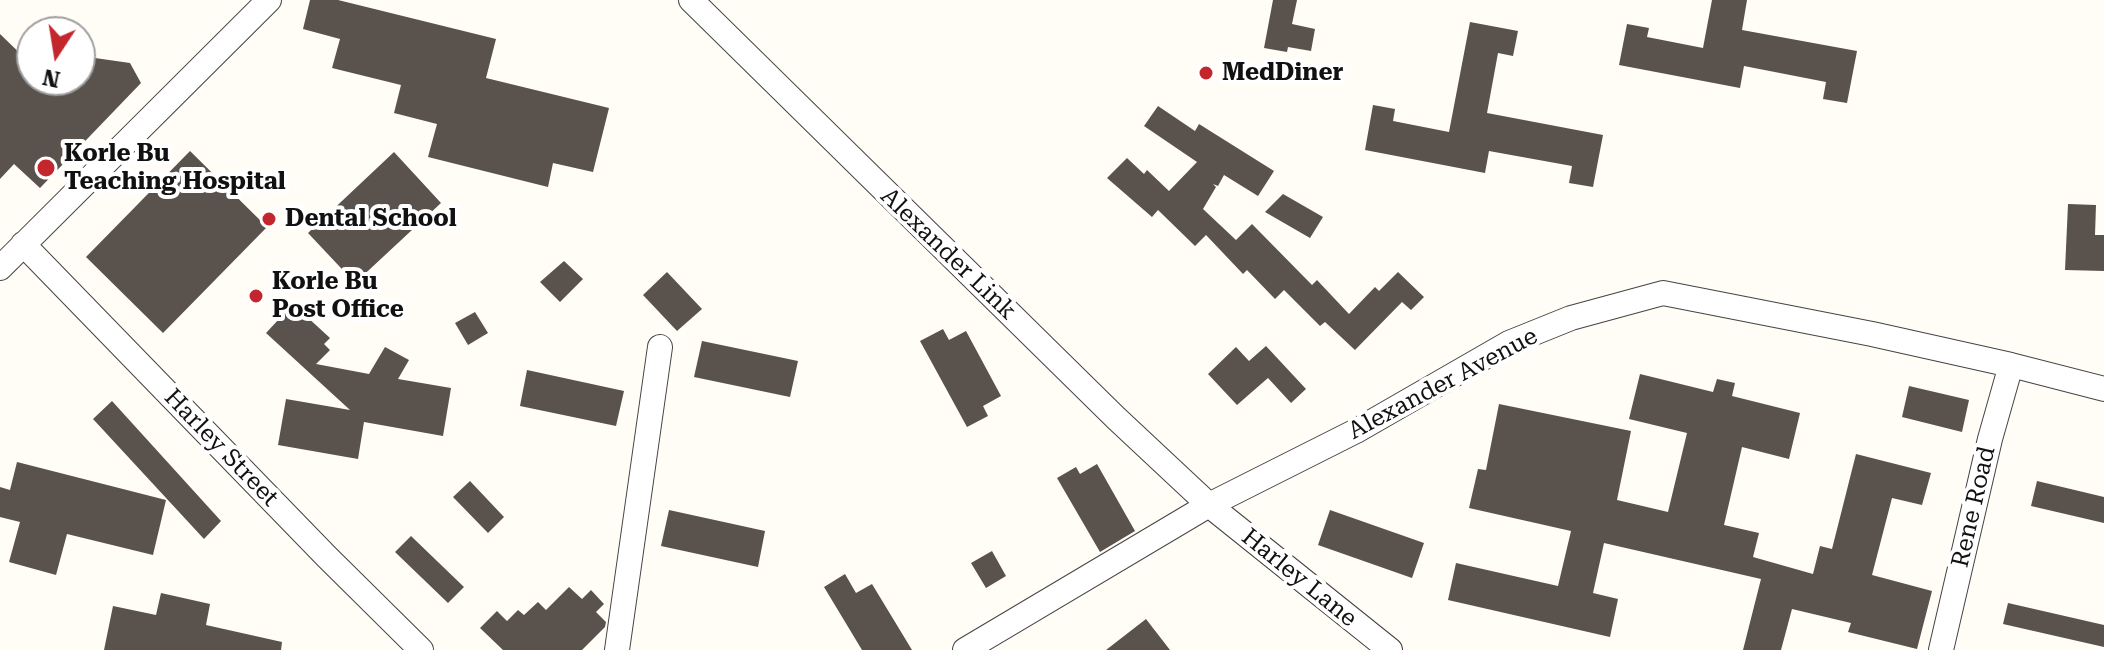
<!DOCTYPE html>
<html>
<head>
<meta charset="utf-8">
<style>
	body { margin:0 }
	#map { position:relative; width:2104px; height:650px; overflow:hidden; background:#fffdf5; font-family:"Roboto Serif",serif }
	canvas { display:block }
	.north { position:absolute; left:16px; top:16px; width:80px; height:80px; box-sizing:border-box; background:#fff; border:2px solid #a0a0a0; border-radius:50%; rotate:192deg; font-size:22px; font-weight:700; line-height:32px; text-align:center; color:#111 }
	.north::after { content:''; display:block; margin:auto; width:28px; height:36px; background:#c4262e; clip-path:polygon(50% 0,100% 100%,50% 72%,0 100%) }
</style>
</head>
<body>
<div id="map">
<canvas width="2104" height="650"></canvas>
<div class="north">N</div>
</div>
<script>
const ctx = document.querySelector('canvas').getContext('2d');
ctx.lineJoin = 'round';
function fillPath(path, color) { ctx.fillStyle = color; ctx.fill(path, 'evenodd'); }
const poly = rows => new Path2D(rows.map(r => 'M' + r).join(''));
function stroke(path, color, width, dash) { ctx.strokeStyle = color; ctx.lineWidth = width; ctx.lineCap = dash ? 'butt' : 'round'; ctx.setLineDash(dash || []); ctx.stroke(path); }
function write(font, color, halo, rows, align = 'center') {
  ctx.font = font + ' "Roboto Serif",serif'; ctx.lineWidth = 8; ctx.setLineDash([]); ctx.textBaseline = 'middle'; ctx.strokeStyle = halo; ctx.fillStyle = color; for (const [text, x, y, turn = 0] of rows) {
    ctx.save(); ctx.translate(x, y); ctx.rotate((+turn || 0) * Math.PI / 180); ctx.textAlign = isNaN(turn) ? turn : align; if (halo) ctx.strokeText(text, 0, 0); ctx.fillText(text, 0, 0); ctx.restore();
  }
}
fillPath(poly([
	[310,0,338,0,496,39,486,78,609,108,593,172,553,163,548,187,428,157,437,124,394,113,401,85,332,68,340,39,303,29],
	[1273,0,1297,0,1292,24,1315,29,1311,51,1288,47,1287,52,1264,48],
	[1712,0,1747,0,1742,30,1857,51,1847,103,1823,99,1826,82,1744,66,1740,88,1619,65,1627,24,1649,28,1647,37,1703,48],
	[1470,22,1518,31,1513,56,1498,53,1487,113,1603,135,1593,187,1569,183,1572,166,1489,151,1485,173,1365,150,1373,105,1395,109,1393,121,1449,132],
	[0,34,32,65,32,80,48,80,63,94,76,80,80,80,80,75,95,58,130,63,141,83,40,188,14,164,0,179],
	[1158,106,1195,131,1199,124,1274,171,1258,196,1224,175,1218,186,1213,184,1216,187,1203,209,1236,240,1252,224,1312,285,1317,280,1349,314,1375,287,1379,291,1398,272,1424,297,1411,310,1402,302,1355,350,1325,322,1320,326,1284,290,1275,299,1247,270,1243,274,1206,235,1195,246,1158,210,1152,217,1107,178,1127,158,1144,174,1147,170,1169,191,1197,162,1144,126],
	[190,151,267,227,163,333,86,257],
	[394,152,441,203,355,283,308,233],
	[1283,194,1323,217,1310,238,1265,212],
	[2068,204,2096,205,2095,235,2104,235,2104,271,2065,270],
	[564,261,583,279,560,302,540,282],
	[667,272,702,309,677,331,643,295],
	[293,304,330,338,324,344,330,350,316,364,369,374,385,347,409,360,398,379,451,388,443,436,364,422,358,459,278,445,286,399,350,410,266,333],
	[475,312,488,333,468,345,455,323],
	[943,329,949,340,966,331,1001,396,983,406,988,416,967,427,920,341],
	[702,341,798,361,790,397,694,377],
	[1266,346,1306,389,1291,403,1268,378,1237,405,1208,374,1236,347,1249,361],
	[527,370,624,391,616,426,520,406],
	[1640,374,1713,392,1717,379,1735,383,1732,396,1800,413,1789,459,1742,447,1724,525,1759,533,1753,557,1813,574,1820,546,1832,549,1856,454,1931,473,1922,505,1892,498,1872,575,1932,591,1917,649,1848,632,1851,623,1792,609,1781,650,1743,650,1761,579,1604,543,1593,593,1618,599,1610,637,1448,600,1456,563,1558,586,1571,531,1469,508,1478,469,1486,470,1499,404,1631,431,1617,500,1668,512,1687,433,1629,419],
	[1909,386,1969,400,1962,432,1902,417],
	[112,401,221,521,204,539,93,419],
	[17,462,166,500,153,555,67,534,56,575,9,562,20,522,0,517,0,487,10,490],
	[1097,464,1135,531,1100,552,1057,478,1076,467,1080,474],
	[470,481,504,517,488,533,453,497],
	[2037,481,2104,497,2104,523,2031,506],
	[669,510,765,531,758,567,661,546],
	[1330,510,1424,543,1412,578,1318,545],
	[411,536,464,587,448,603,395,552],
	[992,551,1006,576,986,588,971,563],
	[845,574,856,593,872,584,912,650,862,650,824,587],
	[569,587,582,599,591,590,604,604,596,612,606,622,605,627,582,650,503,650,480,628,497,611,507,621,518,610,524,615,538,602,546,610],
	[161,593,210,604,206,625,282,642,281,650,104,650,113,606,156,615],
	[2008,603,2104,625,2104,647,2003,624],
	[1146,619,1170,650,1106,650]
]), '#5a524d');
const street = poly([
	[691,0,1116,418,1209,505,1390,650],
	[23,244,327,557,421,650],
	[0,268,269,0],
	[617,650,660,347],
	[965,650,1209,505,1356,431,1509,343,1571,318,1663,293,1872,334,2011,365,2104,389],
	[1941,650,1990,439,2011,365]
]);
stroke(street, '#444', 26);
stroke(street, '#fff', 24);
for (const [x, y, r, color] of [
	[1206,73,8,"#c4262e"],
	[46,168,10,"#c4262e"],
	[269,219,8,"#c4262e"],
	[256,296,8,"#c4262e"]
]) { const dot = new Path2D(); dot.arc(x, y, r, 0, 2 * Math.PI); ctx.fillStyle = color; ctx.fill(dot); stroke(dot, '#fff', 3); }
write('bold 24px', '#111', '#fff', [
	["MedDiner",1222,73],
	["Korle Bu",64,154],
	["Teaching Hospital",64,182],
	["Dental School",285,219],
	["Korle Bu",272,282],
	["Post Office",272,310]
], 'left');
write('24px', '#111', '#fff', [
	["Alexander Link",948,254,44],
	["Alexander Avenue",1443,384,-28],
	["Harley Street",221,448,46],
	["Rene Road",1974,507,-77],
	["Harley Lane",1299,578,39]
]);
</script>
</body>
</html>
